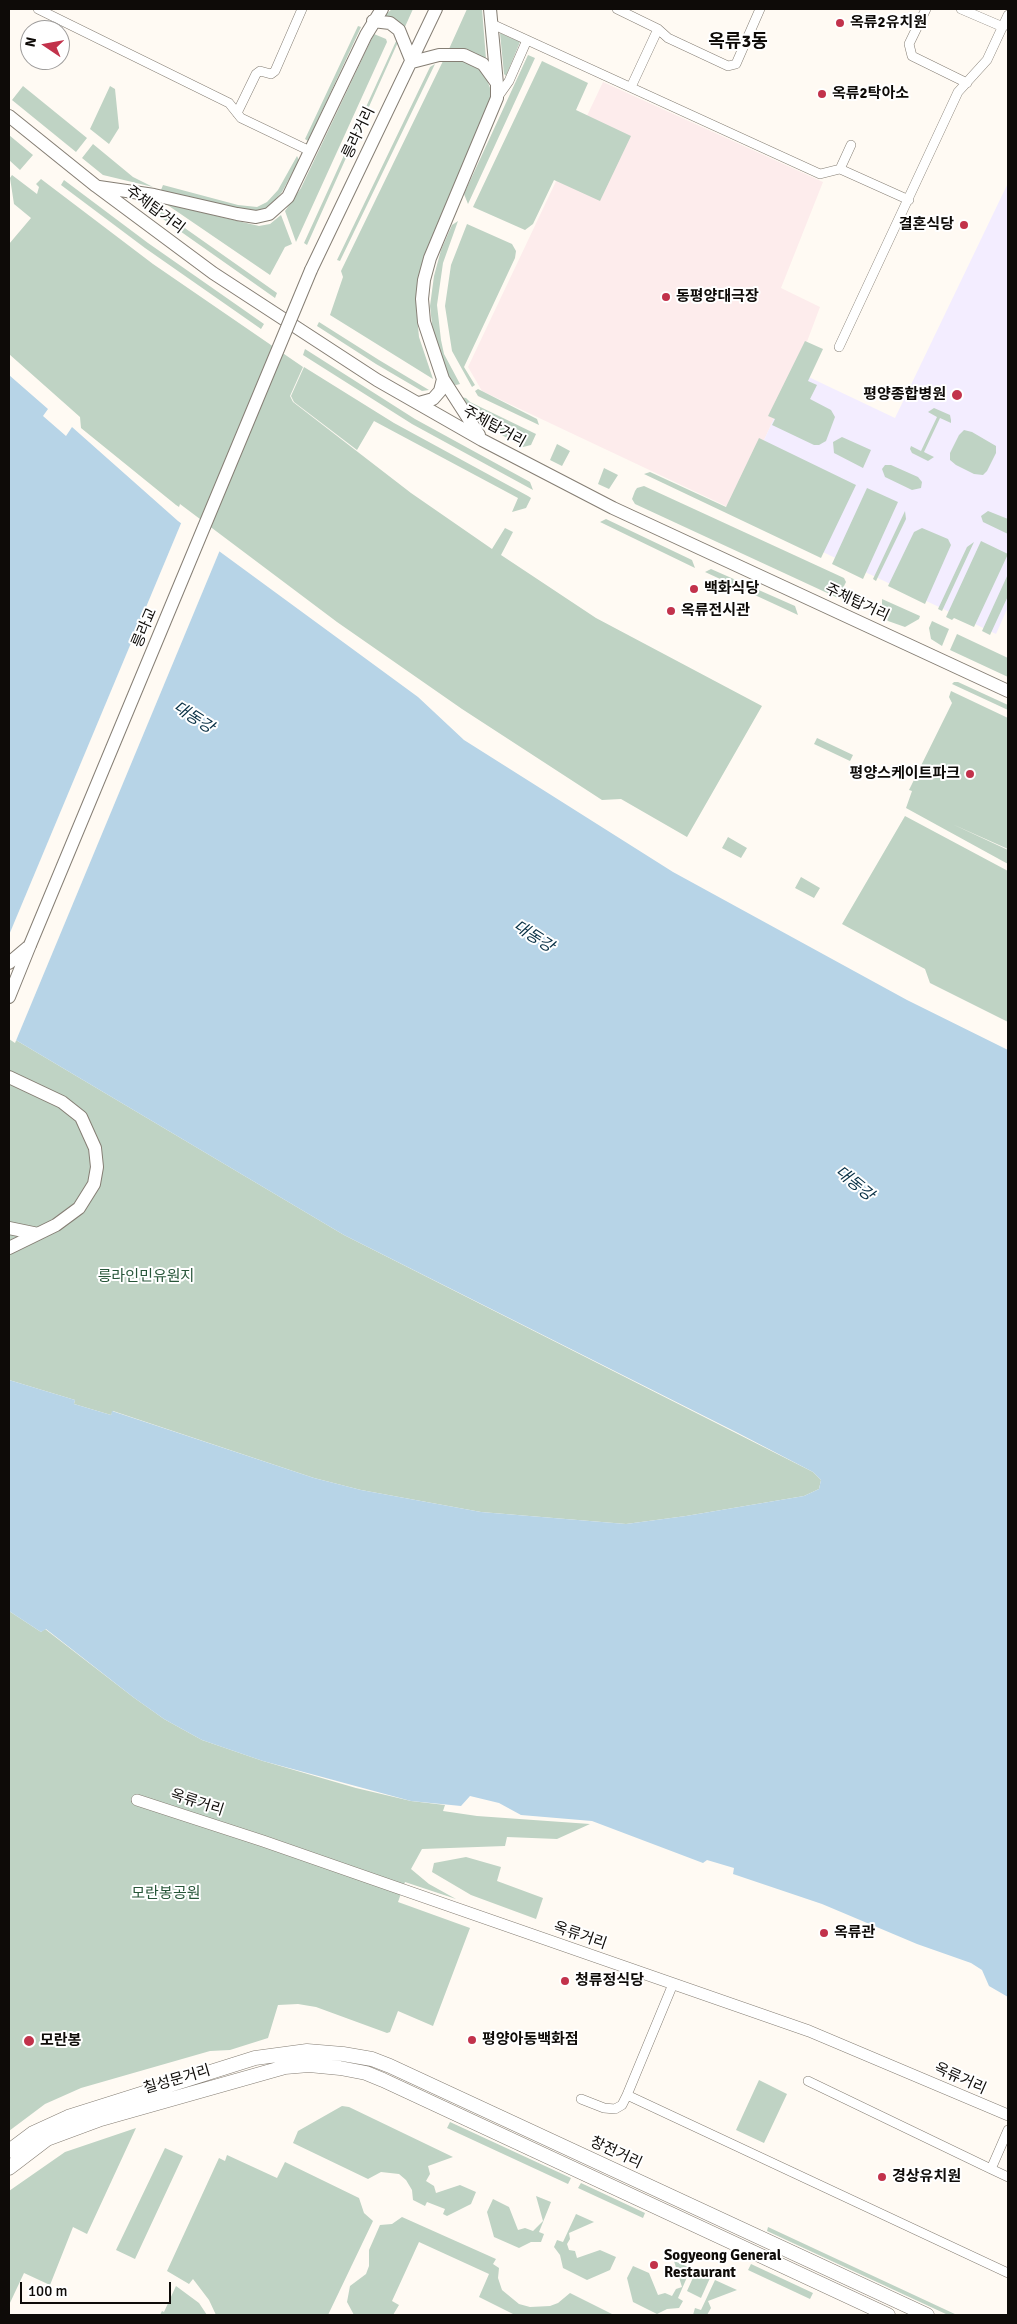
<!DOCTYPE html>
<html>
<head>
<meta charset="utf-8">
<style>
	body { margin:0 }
	#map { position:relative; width:1017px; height:2324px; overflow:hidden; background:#fffaf3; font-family:Signika,sans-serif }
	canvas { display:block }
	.frame { position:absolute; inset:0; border:10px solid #0e0b08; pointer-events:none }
	.north { position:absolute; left:20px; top:20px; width:50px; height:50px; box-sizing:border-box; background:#fff; border:1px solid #9f9d9c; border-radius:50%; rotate:282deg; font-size:14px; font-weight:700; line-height:20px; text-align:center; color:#0e0b08 }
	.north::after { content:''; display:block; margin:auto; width:18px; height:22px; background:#c2324b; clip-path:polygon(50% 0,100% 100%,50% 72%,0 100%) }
	.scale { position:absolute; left:20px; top:2282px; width:151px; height:22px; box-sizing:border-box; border:2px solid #0e0b08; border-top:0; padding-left:6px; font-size:15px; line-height:18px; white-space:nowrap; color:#0e0b08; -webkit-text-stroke:4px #fff; paint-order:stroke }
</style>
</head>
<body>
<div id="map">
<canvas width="1017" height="2324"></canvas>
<div class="frame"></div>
<div class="north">N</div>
<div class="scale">100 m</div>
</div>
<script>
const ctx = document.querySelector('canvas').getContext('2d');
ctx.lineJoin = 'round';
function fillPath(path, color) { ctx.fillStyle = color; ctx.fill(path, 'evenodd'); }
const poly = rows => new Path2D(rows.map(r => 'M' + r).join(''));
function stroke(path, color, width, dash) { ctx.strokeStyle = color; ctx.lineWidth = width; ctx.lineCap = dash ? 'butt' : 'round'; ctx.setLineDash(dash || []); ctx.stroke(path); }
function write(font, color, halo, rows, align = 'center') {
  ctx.font = font + ' Signika,"Noto Sans KR",sans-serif'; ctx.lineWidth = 4; ctx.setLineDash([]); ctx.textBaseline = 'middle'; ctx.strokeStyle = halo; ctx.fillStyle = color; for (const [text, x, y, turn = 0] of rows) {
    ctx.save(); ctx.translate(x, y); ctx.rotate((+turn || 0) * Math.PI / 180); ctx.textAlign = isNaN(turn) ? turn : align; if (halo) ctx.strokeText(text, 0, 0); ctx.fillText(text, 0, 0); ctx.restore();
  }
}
fillPath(poly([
	[603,82,823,182,781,288,820,307,796,371,732,509,482,391,468,367]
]), '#fdecec');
fillPath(poly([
	[1008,183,1008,607,996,634,732,509,796,371,895,418]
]), '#f3edff');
fillPath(poly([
	[392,9,413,9,404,29,384,16],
	[467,9,482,9,486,59,468,51,449,49],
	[358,26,361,27,308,141,305,139],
	[500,33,520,42,506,76,504,74],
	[374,34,386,39,387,42,296,242,285,211,301,188],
	[397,39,398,42,307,245,304,243],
	[528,55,535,58,468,204,464,194],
	[443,61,464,62,480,69,485,75,492,93,488,112,428,246,419,276,416,306,419,337,433,379,330,315,343,277,341,271],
	[542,61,588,83,576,110,631,136,600,201,554,180,533,224,525,230,473,207],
	[435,64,340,261,337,260,430,67],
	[23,86,87,138,76,152,12,100],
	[110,86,115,89,119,128,109,144,90,129],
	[9,135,33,155,20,170,9,160],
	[93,144,133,177,153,187,103,175,82,158],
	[297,156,299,160,282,192,270,206,258,212,237,210,161,190,163,185,238,205,257,207,267,202,278,190],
	[12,175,37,194,39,187,36,184,41,179,153,264,303,367,290,396,293,402,411,493,492,549,505,528,513,532,501,555,596,618,762,706,687,837,621,799,602,800,462,709,337,622,180,504,179,507,176,505,81,428,80,417,9,354,9,244,31,218,14,204,10,178],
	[64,180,148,243,264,324,261,329,145,248,61,185],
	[145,200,277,293,275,298,143,205],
	[166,204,259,226,270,224,281,215,292,244,285,247,270,275],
	[458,221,443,263,437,305,441,340,444,354,460,384,456,385,452,384,445,372,434,342,430,306,434,276,441,250,452,225],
	[467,224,512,244,516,251,515,258,464,367,475,385,472,387,452,351,445,306,451,265],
	[319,322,379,360,429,390,422,391,376,364,317,326],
	[805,341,823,349,808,381,817,385,810,399,831,410,835,417,826,441,819,445,814,445,772,425,775,419,768,416],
	[305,349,415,419,530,482,533,490,412,424,303,355],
	[304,367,394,423,528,496,531,498,526,508,512,512,518,498,374,421,357,450,294,402,291,396],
	[478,389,537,419,539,425,478,396,475,391],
	[460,397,466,398,470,402,536,434,531,445,523,447,491,429,469,411],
	[934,408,950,415,951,420,951,423,940,418,924,452,934,457,928,461,912,453,910,449,911,446,921,451,937,417,928,412],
	[964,430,972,432,996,446,996,453,987,471,983,475,974,474,956,465,950,460,950,453,959,435],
	[842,437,871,450,863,468,834,453,833,442],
	[759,438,856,485,821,558,644,474,650,472,726,507],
	[557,444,570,451,562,466,550,460],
	[885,465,891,465,918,477,922,482,921,488,912,490,885,477,882,469],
	[604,468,618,475,609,489,598,484],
	[644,486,844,578,846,582,838,598,635,504,632,499,635,491,637,488],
	[867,488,898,502,863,579,832,564],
	[905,511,906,519,876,581,873,579],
	[988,511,1008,519,1008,534,983,522,981,516],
	[606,519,692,560,695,568,600,522],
	[922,528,948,539,951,545,925,604,888,586,914,532],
	[981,541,1008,554,974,627,954,618,952,620,946,617],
	[974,542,942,611,938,609,967,547],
	[711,569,795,606,798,615,705,572],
	[1008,574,1008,596,990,635,982,631],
	[882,599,920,616,919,619,905,627,888,621,882,613],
	[932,621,949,629,942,646,931,639,929,628],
	[957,634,1008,658,1008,677,950,650],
	[954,682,958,682,1008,705,1008,710,952,684],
	[951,691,1008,718,1008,849,952,824,1008,850,1008,864,906,808,912,791,909,790,952,703,949,697],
	[817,738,853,755,850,761,814,744],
	[905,816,1008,871,1008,1022,930,983,925,969,842,924],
	[728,837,747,848,741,858,722,848],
	[801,877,820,888,814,898,795,888],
	[9,1036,344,1235,813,1472,821,1480,819,1489,804,1496,686,1516,626,1524,481,1512,361,1490,314,1478,113,1411,111,1415,74,1404,75,1400,9,1380],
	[9,1611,41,1632,45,1629,133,1697,164,1719,202,1740,263,1761,356,1788,411,1801,445,1805,443,1811,477,1816,590,1824,557,1839,507,1837,505,1846,422,1849,411,1869,429,1884,456,1899,405,1882,398,1902,470,1928,433,2026,398,2011,390,2032,387,2033,316,2007,298,2004,278,2005,268,2038,230,2050,210,2051,81,2088,45,2104,9,2131],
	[466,1857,501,1867,497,1881,543,1898,536,1919,471,1895,432,1872,434,1863],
	[759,2080,787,2094,764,2143,736,2130],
	[342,2106,349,2107,453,2157,428,2166,430,2174,426,2181,434,2186,436,2193,460,2185,476,2192,471,2204,447,2216,443,2214,445,2209,427,2202,425,2206,413,2200,412,2190,406,2180,399,2174,381,2172,368,2179,293,2143,298,2131],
	[450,2122,571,2178,568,2184,447,2128],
	[136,2128,87,2234,73,2227,50,2285,24,2273,9,2305,9,2191,65,2152],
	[165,2148,183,2156,135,2259,116,2250],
	[227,2155,277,2178,285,2162,359,2198,364,2213,373,2221,328,2315,216,2315,209,2300,193,2279,189,2284,167,2271,219,2158,225,2161],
	[581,2183,645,2213,643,2218,578,2188],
	[536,2196,551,2202,539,2232,544,2234,541,2242,531,2242,519,2248,494,2237,487,2212,493,2199,509,2207,518,2230,525,2228,533,2231,543,2221],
	[576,2214,594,2222,569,2233,570,2239,567,2244,569,2250,575,2251,577,2258,600,2250,616,2257,610,2270,587,2280,563,2268,560,2255,554,2247,557,2240,563,2242],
	[402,2217,496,2259,493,2264,499,2268,498,2278,502,2290,519,2304,530,2307,550,2306,558,2303,570,2293,614,2315,515,2315,479,2297,489,2274,419,2242,392,2301,399,2305,393,2315,354,2315,347,2302,350,2286,366,2274,369,2266,369,2250,380,2225,392,2224],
	[768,2227,957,2315,948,2315,767,2231],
	[674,2261,691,2268,678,2298,683,2301,679,2308,667,2309,657,2314,633,2302,627,2278,633,2266,649,2273,658,2295,665,2293,672,2296,676,2289,682,2287],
	[751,2264,813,2293,810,2299,748,2270],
	[696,2271,710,2278,701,2298,687,2291],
	[715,2280,737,2290,708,2301,711,2308,707,2315,693,2315,695,2308,701,2310],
	[176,2286,199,2303,207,2315,160,2315,162,2311,164,2312]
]), '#bfd3c4');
fillPath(poly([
	[9,375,48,409,43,416,66,436,72,427,178,521,418,697,464,740,673,872,907,1000,1008,1050,1008,1997,989,1986,982,1970,971,1963,917,1944,822,1904,733,1874,734,1868,707,1860,703,1863,592,1821,521,1815,499,1803,470,1796,461,1806,411,1801,263,1761,202,1740,164,1719,133,1697,46,1629,41,1632,9,1611,9,1380,75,1400,74,1404,111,1415,112,1411,314,1478,361,1490,481,1512,626,1524,686,1516,804,1496,819,1489,821,1480,813,1472,738,1433,344,1235,9,1036]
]), '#b7d4e7');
fillPath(poly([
	[182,521,220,550,15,1043,9,1039,9,935]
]), '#fffaf3');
const minor = poly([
	[38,9,229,103,241,118,310,151],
	[617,9,658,29,668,38,728,66,736,64,760,9],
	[926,9,909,44,912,56,967,83],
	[961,9,1003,27],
	[492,24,820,174,840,169,909,200],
	[631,87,658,29],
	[497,98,509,81,527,40],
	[237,113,256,74,260,71,271,74,275,71,302,9],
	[840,169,851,145],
	[839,347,958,92,987,60,1008,15],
	[673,1984,627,2095,1008,2273],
	[808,2081,991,2169],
	[581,2099,604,2108,615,2109,622,2105,627,2095],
	[1008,2130,991,2169,1008,2177]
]);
const tertiary = poly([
	[137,1800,263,1841,809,2031,1008,2115]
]);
const secondary = poly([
	[373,21,390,23,399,30,412,62],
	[412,62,439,55,464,55,483,64,496,82],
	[9,116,96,186,213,273,377,380,482,440,613,508,1008,691],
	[99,187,154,195,237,214,256,217,269,214,288,197,366,35,382,9],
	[311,270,436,9],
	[419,403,433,399,440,391,443,379],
	[479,435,443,379,424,322,422,299,424,280,430,258,497,98,497,84,490,9],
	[9,963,28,947],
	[9,997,30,945],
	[9,1077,62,1102,81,1117,95,1148,97,1167,94,1184,79,1208,56,1225,9,1248],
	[9,1228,38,1234]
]);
const primary = poly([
	[9,2151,33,2133,68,2117,255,2058,307,2051,343,2054,372,2059,390,2066,927,2315],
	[9,2168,47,2139,101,2119,285,2067,309,2065,340,2068,366,2073,383,2080,888,2315]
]);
stroke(minor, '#857e74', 10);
stroke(tertiary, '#857e74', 12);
stroke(secondary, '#857e74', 14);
stroke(primary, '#857e74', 15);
stroke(minor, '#fff', 9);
stroke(tertiary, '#fff', 11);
stroke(secondary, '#fff', 12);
stroke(primary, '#fff', 14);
const secondaryBridge = poly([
	[30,945,311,270]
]);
stroke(secondaryBridge, '#857e74', 14, []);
stroke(secondaryBridge, '#fff', 12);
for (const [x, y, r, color] of [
	[840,23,5,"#c2324b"],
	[822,94,5,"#c2324b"],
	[964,225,5,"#c2324b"],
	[666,297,5,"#c2324b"],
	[957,395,6,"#c2324b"],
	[694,589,5,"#c2324b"],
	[671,611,5,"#c2324b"],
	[970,774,5,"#c2324b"],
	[824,1933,5,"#c2324b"],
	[565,1981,5,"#c2324b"],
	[472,2040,5,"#c2324b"],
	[29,2041,6,"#c2324b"],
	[882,2177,5,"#c2324b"],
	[654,2265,5,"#c2324b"]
]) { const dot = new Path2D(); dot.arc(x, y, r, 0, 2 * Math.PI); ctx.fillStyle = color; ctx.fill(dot); stroke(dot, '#fff', 2); }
write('bold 15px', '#0e0b08', '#fff', [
	["옥류2유치원",850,23],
	["옥류2탁아소",832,94],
	["결혼식당",954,225,"right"],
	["동평양대극장",676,297],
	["평양종합병원",946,395,"right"],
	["백화식당",704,589],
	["옥류전시관",681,611],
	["평양스케이트파크",960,774,"right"],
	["옥류관",834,1933],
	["청류정식당",575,1981],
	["평양아동백화점",482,2040],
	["모란봉",40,2041],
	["경상유치원",892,2177],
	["Sogyeong General",664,2256],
	["Restaurant",664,2273]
], 'left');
write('15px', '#0e0b08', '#fff', [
	["릉라거리",359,133,-64],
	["주체탑거리",155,210,37],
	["주체탑거리",494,427,29],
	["주체탑거리",857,603,25],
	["릉라교",145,628,-67],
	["옥류거리",197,1803,18],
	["옥류거리",580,1936,19],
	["옥류거리",960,2079,24],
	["칠성문거리",177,2080,-16],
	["창전거리",616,2153,25]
]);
write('15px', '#275639', '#fff', [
	["릉라인민유원지",146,1277],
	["모란봉공원",166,1894]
]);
write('italic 16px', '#062e43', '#fff', [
	["대동강",193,718,33],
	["대동강",533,937,33],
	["대동강",854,1184,39]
]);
write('bold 18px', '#0e0b08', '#fff', [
	["옥류3동",738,42]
]);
</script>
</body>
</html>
